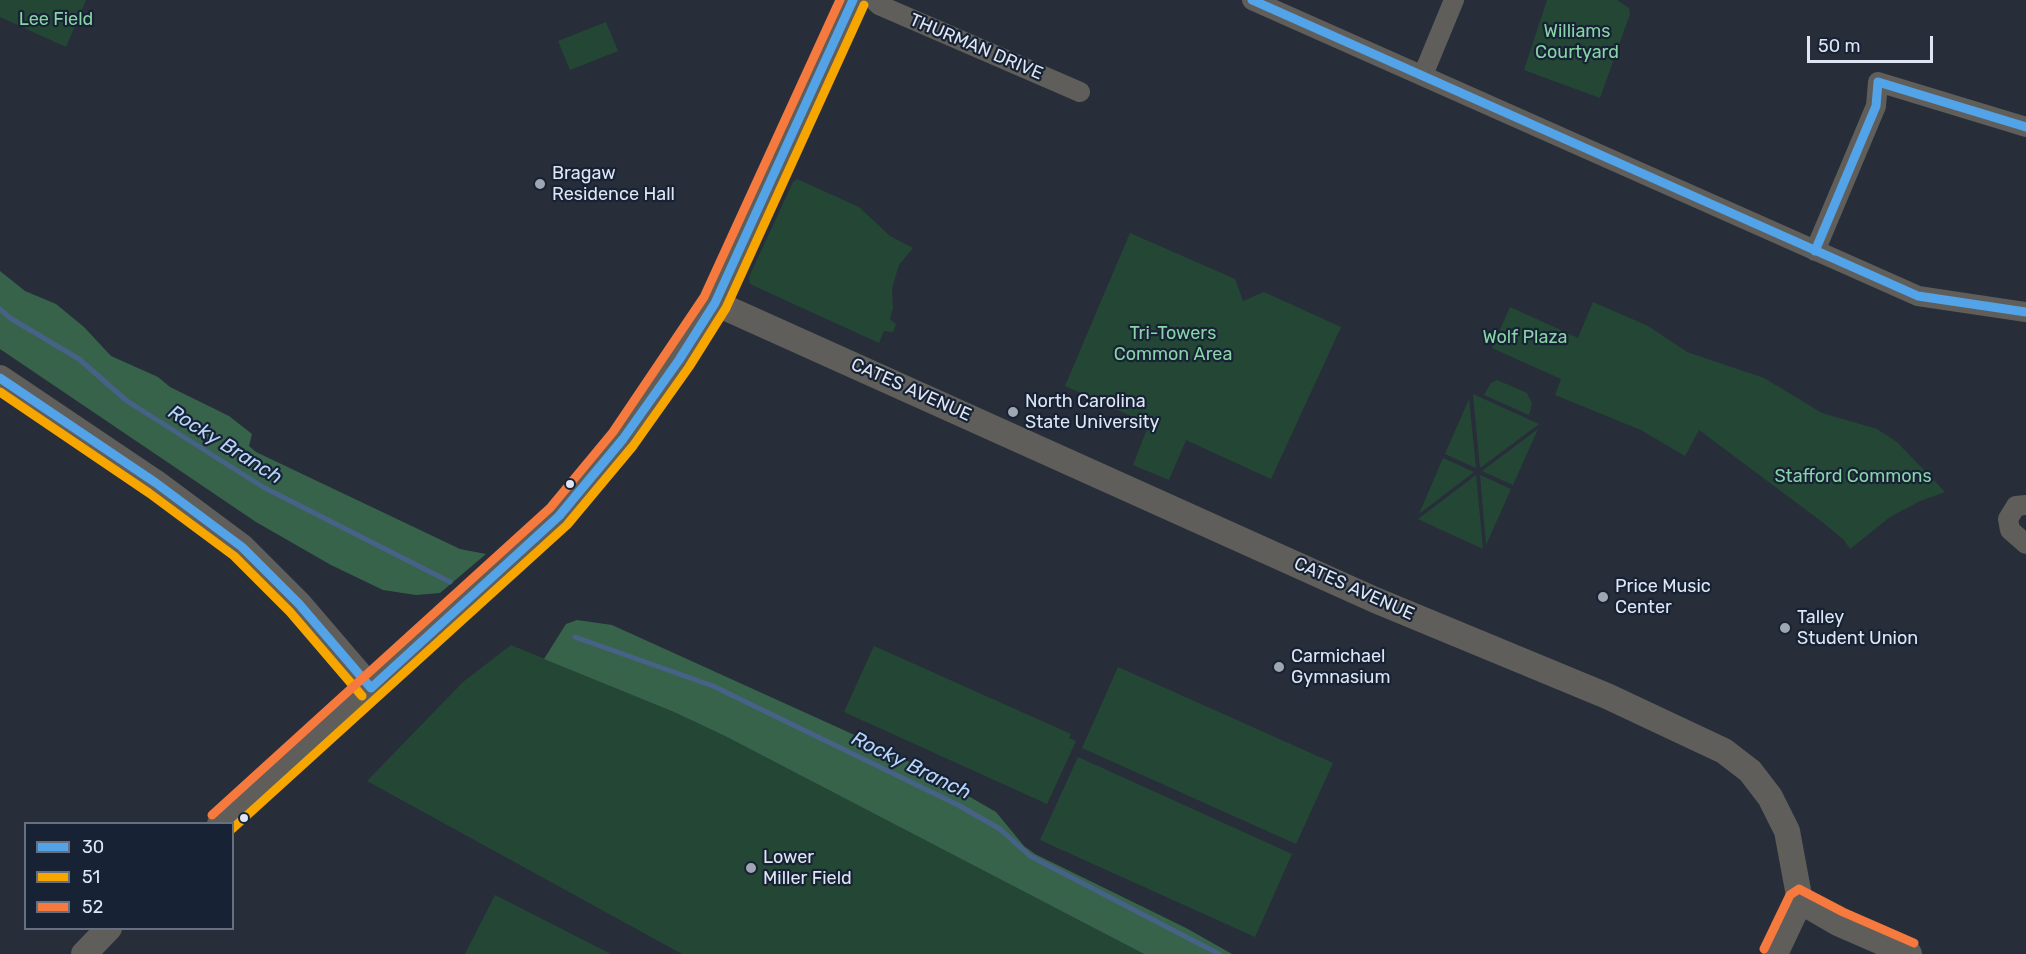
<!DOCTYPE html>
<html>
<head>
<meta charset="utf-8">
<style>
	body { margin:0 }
	#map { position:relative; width:2026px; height:954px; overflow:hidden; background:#272e39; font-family:Rubik,sans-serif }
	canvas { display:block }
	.legend { position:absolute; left:24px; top:822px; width:210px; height:108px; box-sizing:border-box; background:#172235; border:2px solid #677081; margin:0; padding:8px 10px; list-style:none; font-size:18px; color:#dee6f3 }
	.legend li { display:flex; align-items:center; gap:12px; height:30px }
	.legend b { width:30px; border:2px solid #677081 }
	.scale { position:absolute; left:1807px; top:36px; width:126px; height:27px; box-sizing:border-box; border:3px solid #dee6f3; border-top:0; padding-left:8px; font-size:18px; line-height:21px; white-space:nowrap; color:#dee6f3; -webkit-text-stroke:4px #172235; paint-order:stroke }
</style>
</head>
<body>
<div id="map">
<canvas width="2026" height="954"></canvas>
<ul class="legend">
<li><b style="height:8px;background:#53a3e8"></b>30</li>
<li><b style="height:8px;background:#f7a600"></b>51</li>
<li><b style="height:8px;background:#f6793e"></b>52</li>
</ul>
<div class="scale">50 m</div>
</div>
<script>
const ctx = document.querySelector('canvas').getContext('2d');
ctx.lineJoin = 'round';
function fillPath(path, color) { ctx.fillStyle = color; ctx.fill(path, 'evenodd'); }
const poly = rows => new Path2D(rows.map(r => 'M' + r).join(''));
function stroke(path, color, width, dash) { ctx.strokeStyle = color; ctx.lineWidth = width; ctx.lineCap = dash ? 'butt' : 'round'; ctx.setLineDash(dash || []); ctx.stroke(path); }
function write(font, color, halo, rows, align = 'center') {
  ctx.font = font + ' Rubik,sans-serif'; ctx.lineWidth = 4.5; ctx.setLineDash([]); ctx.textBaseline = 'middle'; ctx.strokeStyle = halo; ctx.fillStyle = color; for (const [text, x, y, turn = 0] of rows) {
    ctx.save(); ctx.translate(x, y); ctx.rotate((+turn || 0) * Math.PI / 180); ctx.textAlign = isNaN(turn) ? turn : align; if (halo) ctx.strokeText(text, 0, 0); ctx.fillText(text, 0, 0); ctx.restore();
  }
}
fillPath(poly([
	[0,0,86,0,66,47,0,17],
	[1547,0,1617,0,1629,8,1630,14,1600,98,1524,70],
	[606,22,618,51,570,70,558,41],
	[797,179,859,207,890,236,913,248,899,265,892,288,893,308,890,319,896,324,893,332,884,331,879,343,750,284,749,277,793,182],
	[1130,233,1235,279,1243,301,1264,292,1341,327,1271,479,1186,440,1169,480,1133,465,1149,424,1065,386],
	[1593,302,1648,326,1687,352,1764,378,1822,413,1877,429,1897,442,1945,492,1920,501,1890,517,1850,549,1844,540,1821,521,1699,430,1685,456,1641,430,1555,395,1561,379,1492,348,1510,307,1578,338],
	[1497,380,1527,393,1532,404,1529,415,1484,395,1491,383],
	[1473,394,1539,424,1480,468],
	[1469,399,1476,468,1445,454],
	[1538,429,1513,485,1482,471],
	[1443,458,1474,472,1419,514],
	[1476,475,1483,549,1418,519],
	[1480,475,1511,489,1486,545],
	[511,645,674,712,725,736,1144,954,682,954,367,781,463,682],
	[874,646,1071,734,1069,738,1076,741,1047,804,844,712],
	[1118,667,1333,763,1296,844,1082,748],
	[1078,757,1292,854,1255,937,1040,840],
	[495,895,611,954,465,954]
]), '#244735');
fillPath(poly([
	[0,271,25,291,56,304,84,327,111,356,158,377,170,387,229,416,252,434,249,446,256,452,460,549,486,554,440,593,416,595,383,590,331,565,256,522,0,349],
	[577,620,612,625,892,752,996,812,1024,846,1035,854,1186,928,1232,954,1144,954,725,736,674,712,544,659,566,624]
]), '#38634b');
stroke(poly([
	[0,309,10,318,79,359,127,401,263,487,450,582],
	[575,637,713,686,958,805,1000,829,1030,856,1219,954]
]), '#466387', 5);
stroke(poly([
	[874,0,879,5,1080,92],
	[1252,0,1918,296,2026,312],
	[1423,75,1454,0],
	[1815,251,1876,106,1878,82,2026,127],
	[2026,505,2016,506,2008,519,2010,530,2026,544]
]), '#605e5a', 20);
stroke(poly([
	[715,303,1375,600,1607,696,1724,751,1750,771,1770,797,1787,831,1800,901],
	[0,378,156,483,242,547,299,604,371,688],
	[220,824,559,516,623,439,679,360,715,303,853,0],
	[1800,901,1838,923,1909,954],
	[84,954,109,928],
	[1775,954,1800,901]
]), '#605e5a', 26);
stroke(poly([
	[1252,0,1918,296,2026,312],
	[1815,251,1876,106,1878,82,2026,127],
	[0,378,156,483,242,547,299,604,371,688,559,516,623,439,679,360,715,303,853,0]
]), '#53a3e8', 9);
stroke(poly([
	[0,392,149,493,234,556,290,612,362,696],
	[232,829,567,525,633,446,689,367,726,308,864,5]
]), '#f7a600', 9);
stroke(poly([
	[212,815,550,508,613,432,704,297,840,0],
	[1764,949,1790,895,1799,889,1843,912,1914,943]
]), '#f6793e', 9);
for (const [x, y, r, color] of [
	[540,184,6,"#9ea6b2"],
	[1013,412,6,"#9ea6b2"],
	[570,484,5,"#dee6f3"],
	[1603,597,6,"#9ea6b2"],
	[1785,628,6,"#9ea6b2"],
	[1279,667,6,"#9ea6b2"],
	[244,818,5,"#dee6f3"],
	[751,868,6,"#9ea6b2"]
]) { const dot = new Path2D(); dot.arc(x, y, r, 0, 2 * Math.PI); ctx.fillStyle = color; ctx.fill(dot); stroke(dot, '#172235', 2); }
write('18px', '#88d4a5', '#172235', [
	["Lee Field",56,20],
	["Williams",1577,32],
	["Courtyard",1577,53],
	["Tri-Towers",1173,334],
	["Common Area",1173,355],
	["Wolf Plaza",1525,338],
	["Stafford Commons",1853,477]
]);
write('18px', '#dee6f3', '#172235', [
	["THURMAN DRIVE",976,47,23],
	["CATES AVENUE",911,390,24],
	["CATES AVENUE",1354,589,24]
]);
write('18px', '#dee6f3', '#172235', [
	["Bragaw",552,174],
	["Residence Hall",552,195],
	["North Carolina",1025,402],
	["State University",1025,423],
	["Price Music",1615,587],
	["Center",1615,608],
	["Talley",1797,618],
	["Student Union",1797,639],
	["Carmichael",1291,657],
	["Gymnasium",1291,678],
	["Lower",763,858],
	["Miller Field",763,879]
], 'left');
write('italic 20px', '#b7d5fa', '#172235', [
	["Rocky Branch",225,445,32],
	["Rocky Branch",911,766,26]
]);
</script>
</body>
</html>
